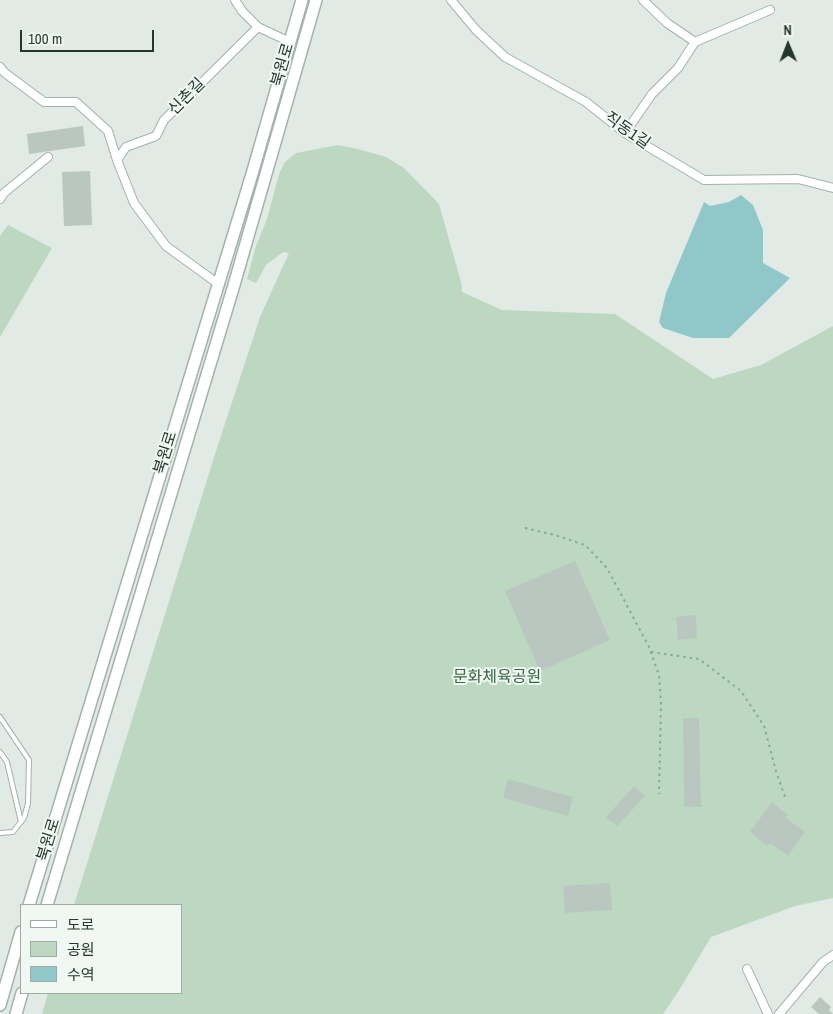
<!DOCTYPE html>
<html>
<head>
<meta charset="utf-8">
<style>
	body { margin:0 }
	#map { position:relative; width:833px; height:1014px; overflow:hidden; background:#e1eae5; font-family:"Archivo Narrow","Noto Sans KR",sans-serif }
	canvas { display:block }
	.legend { position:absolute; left:20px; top:904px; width:162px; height:90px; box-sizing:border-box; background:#f1f7f3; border:1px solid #9faba5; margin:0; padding:6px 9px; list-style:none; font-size:15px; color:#243830 }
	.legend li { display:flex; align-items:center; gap:10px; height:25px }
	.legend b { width:25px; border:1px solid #9faba5 }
	.north { position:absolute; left:763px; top:20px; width:50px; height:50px; -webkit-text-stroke:4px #f1f7f3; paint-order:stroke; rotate:359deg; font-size:14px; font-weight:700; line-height:20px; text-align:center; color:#243830 }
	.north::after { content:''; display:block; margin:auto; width:18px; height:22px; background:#243830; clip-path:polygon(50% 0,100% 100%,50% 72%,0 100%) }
	.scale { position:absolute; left:20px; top:30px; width:134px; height:22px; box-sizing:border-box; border:2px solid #243830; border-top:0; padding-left:6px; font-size:15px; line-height:18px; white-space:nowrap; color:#243830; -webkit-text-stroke:4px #f1f7f3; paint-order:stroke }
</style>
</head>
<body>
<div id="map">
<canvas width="833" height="1014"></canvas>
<ul class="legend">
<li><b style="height:6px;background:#fff"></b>도로</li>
<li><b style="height:14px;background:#bdd8c0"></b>공원</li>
<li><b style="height:14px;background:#90c8c9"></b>수역</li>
</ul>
<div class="north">N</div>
<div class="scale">100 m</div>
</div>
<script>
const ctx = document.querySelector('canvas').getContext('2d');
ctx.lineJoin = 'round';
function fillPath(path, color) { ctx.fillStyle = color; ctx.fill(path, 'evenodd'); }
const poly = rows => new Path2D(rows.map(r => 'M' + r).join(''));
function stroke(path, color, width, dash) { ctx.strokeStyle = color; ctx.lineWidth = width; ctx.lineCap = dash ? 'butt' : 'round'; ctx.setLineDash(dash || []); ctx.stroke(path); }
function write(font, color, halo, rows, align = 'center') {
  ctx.font = font + ' "Archivo Narrow","Noto Sans KR",sans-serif'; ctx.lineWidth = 4; ctx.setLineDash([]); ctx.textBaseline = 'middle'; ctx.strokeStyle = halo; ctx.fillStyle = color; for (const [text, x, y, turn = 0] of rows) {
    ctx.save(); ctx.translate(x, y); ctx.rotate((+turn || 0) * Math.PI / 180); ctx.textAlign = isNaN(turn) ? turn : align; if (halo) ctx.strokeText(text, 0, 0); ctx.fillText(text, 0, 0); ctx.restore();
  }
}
fillPath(poly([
	[338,145,358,149,386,157,404,168,439,204,461,282,462,292,502,310,615,314,713,379,761,365,833,326,833,898,795,906,711,937,678,992,663,1014,42,1014,48,993,181,993,181,905,74,905,216,451,260,317,289,253,283,252,266,265,256,283,247,279,256,246,267,219,279,174,285,162,296,153],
	[8,225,52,248,0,337,0,236]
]), '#bdd8c0');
fillPath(poly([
	[741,195,753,205,763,230,763,263,790,278,729,338,693,338,663,328,659,322,666,293,704,202,710,206,729,202]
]), '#90c8c9');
fillPath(poly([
	[83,126,85,146,29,154,27,134],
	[90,171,92,225,64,226,62,172],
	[575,561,610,640,540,671,505,591],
	[696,615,697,638,678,640,676,617],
	[683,718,699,718,701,807,684,807],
	[508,779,573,797,568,816,503,798],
	[634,786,645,796,617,826,606,817],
	[772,802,788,815,786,818,805,832,788,856,770,843,767,846,750,832],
	[610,883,612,910,565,913,563,886],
	[820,997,830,1006,831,1007,829,1010,833,1014,819,1014,811,1007]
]), '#bac7c0');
const lane = poly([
	[0,717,29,760,28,803,24,818,13,832,0,833],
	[0,752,7,762,21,822]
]);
const street = poly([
	[235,0,242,11,258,27,290,42],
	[451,0,476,30,505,57,586,102,625,133,704,180,798,179,833,188],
	[643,0,667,23,695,42],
	[0,67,5,73,44,102,76,102,108,131,117,160,134,203,166,246,217,283],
	[625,133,652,94,678,68,695,42,770,10],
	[117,160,126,147,156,136,164,120,258,27],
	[0,199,4,193,48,157],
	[747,969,768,1014],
	[779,1014,823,962,833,955]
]);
const secondary = poly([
	[29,905,252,174,302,0],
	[47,905,234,285,316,0],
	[0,1005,21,932],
	[16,1014,22,993]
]);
stroke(lane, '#a5b1ab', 6);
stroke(street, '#a5b1ab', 10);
stroke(secondary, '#a2b4ab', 14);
stroke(poly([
	[525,528,555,535,585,545,607,568,649,647,659,675,661,702,659,794],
	[651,652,699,659,741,691,764,726,776,771,786,800]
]), '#85aa99', 2, [2.5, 4]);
stroke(lane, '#fff', 4);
stroke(street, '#fff', 8);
stroke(secondary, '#fff', 11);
write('16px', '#243830', '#f1f7f3', [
	["북원로",283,65,-74],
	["신촌길",187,97,-45],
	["직동1길",627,131,35],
	["북원로",166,453,-73],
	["북원로",49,840,-73]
]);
write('16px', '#336a40', '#f1f7f3', [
	["문화체육공원",497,678]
]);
</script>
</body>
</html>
